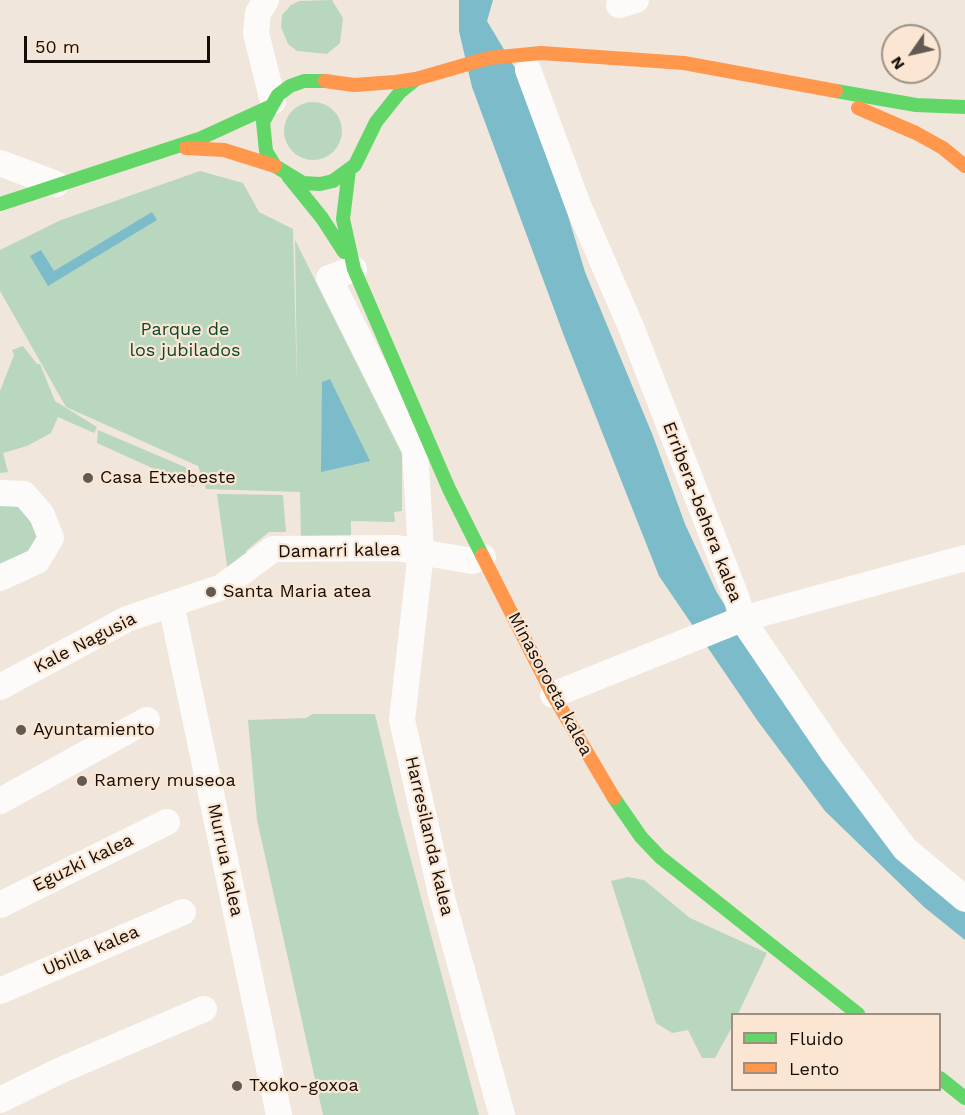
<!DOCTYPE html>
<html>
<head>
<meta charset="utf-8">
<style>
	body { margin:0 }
	#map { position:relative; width:965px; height:1115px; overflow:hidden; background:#f1e6db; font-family:"Work Sans",sans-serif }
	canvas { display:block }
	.legend { position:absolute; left:731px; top:1013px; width:210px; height:78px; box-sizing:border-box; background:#fae6d2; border:2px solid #9e9081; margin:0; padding:8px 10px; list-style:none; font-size:18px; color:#150e08 }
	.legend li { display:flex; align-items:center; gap:12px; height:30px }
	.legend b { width:30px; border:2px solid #9e9081 }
	.north { position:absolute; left:881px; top:24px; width:60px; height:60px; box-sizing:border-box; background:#fae6d2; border:2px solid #9e9081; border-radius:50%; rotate:236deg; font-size:16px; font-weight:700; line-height:24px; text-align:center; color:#150e08 }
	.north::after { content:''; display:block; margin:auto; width:21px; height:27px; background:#625a52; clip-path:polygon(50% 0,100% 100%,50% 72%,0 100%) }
	.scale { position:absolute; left:24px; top:36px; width:186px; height:27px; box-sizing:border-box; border:3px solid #150e08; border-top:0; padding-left:8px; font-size:18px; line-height:21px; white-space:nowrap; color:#150e08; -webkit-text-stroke:4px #fae6d2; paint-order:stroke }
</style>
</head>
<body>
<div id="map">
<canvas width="965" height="1115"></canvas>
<ul class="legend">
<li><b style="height:8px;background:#63d668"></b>Fluido</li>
<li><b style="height:8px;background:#ff974d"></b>Lento</li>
</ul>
<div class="north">N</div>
<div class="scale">50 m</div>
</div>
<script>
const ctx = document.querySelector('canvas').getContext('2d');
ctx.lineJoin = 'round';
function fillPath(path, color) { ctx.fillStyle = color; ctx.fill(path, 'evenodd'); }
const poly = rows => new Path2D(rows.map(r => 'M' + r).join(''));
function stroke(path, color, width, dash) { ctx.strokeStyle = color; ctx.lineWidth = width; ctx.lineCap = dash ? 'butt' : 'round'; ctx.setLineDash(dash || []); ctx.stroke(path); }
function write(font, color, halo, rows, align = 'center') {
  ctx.font = font + ' "Work Sans",sans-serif'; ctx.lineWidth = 4.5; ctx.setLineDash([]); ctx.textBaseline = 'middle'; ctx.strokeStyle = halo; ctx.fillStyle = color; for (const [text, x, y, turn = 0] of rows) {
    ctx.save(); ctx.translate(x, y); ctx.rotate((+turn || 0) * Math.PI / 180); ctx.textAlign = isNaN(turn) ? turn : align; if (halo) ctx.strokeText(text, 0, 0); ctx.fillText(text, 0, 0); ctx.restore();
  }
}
fillPath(poly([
	[332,0,343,18,340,43,327,54,297,51,288,44,281,27,282,15,291,5,299,1],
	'284 131a29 29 0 1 1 58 0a29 29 0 1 1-58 0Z',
	[200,171,243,183,259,212,293,229,297,385,295,240,402,454,402,511,394,512,395,522,351,521,351,536,301,538,300,492,206,489,198,466,66,407,0,291,0,250,61,220],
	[23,346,37,364,40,364,55,401,97,427,94,433,58,417,51,433,27,446,3,453,8,472,0,473,0,391,14,355,12,350],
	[98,430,185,467,196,476,194,487,97,443],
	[217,494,283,495,286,532,269,532,246,551,248,556,228,573],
	[0,502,24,509,41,541,0,573],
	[313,714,375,714,398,811,479,1115,323,1115,257,820,248,720,306,718],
	[628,877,644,880,690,918,767,953,738,1014,732,1014,732,1027,715,1058,702,1058,688,1030,672,1033,656,1023,611,881]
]), '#b9d7bf');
fillPath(poly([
	[459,0,493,0,487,21,521,78,537,113,585,272,653,436,685,524,716,591,803,732,877,826,965,909,965,940,924,907,825,811,757,720,659,576,564,336,472,87,459,31],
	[152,212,157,220,48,286,30,256,41,250,54,271],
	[330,379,370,461,321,472,322,382]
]), '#7cbbc9');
stroke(poly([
	[266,0,258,13,256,33,273,101],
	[619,5,636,0],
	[528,70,578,205,631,327,737,599,742,619,833,753,905,849,965,899],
	[0,163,56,184],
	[354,269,329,278,415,449,421,552,402,720,442,898,502,1115],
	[0,493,24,494,42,515,51,538,37,561,0,578],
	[171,604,279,1115],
	[0,687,127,619,222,587,273,549,397,548,472,561,483,557],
	[553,695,742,619,965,558],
	[0,801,147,720],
	[0,905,167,822],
	[0,991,183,912],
	[0,1100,59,1071,204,1009]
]), '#fdfbfa', 26);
stroke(poly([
	[325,81,304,81,290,86,278,95,263,122,266,151,275,166,303,183,320,184,333,181,355,165,376,122,400,92,416,79],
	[836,91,916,105,965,107],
	[349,170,343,219,354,269,449,489,482,555],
	[288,176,322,218,344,252],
	[0,204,199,139,269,107],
	[614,798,641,837,660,857,858,1014],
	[940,1078,965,1098]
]), '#63d668', 14);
stroke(poly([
	[325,81,354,85,395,82,416,79,489,58,541,53,684,63,836,91],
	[858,108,916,133,943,148,965,166],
	[186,148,224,150,275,166],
	[482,555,553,695,614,798]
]), '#ff974d', 14);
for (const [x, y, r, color] of [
	[88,478,6,"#625a52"],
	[211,592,6,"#625a52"],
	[21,730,6,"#625a52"],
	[82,781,6,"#625a52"],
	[237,1086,6,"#625a52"]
]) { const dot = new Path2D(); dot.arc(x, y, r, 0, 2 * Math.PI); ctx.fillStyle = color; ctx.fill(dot); stroke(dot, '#fae6d2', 2); }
write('18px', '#0a472d', '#fae6d2', [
	["Parque de",185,330],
	["los jubilados",185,351]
]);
write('18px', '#150e08', '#fae6d2', [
	["Casa Etxebeste",100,478],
	["Santa Maria atea",223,592],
	["Ayuntamiento",33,730],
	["Ramery museoa",94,781],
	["Txoko-goxoa",249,1086]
], 'left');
write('18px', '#150e08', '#fae6d2', [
	["Erribera-behera kalea",702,512,69],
	["Damarri kalea",339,551,-1],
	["Kale Nagusia",85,643,-27],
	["Minasoroeta kalea",550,684,62],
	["Harresilanda kalea",429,836,77],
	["Murrua kalea",225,860,78],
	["Eguzki kalea",83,863,-26],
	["Ubilla kalea",91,951,-23]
]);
</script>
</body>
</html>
